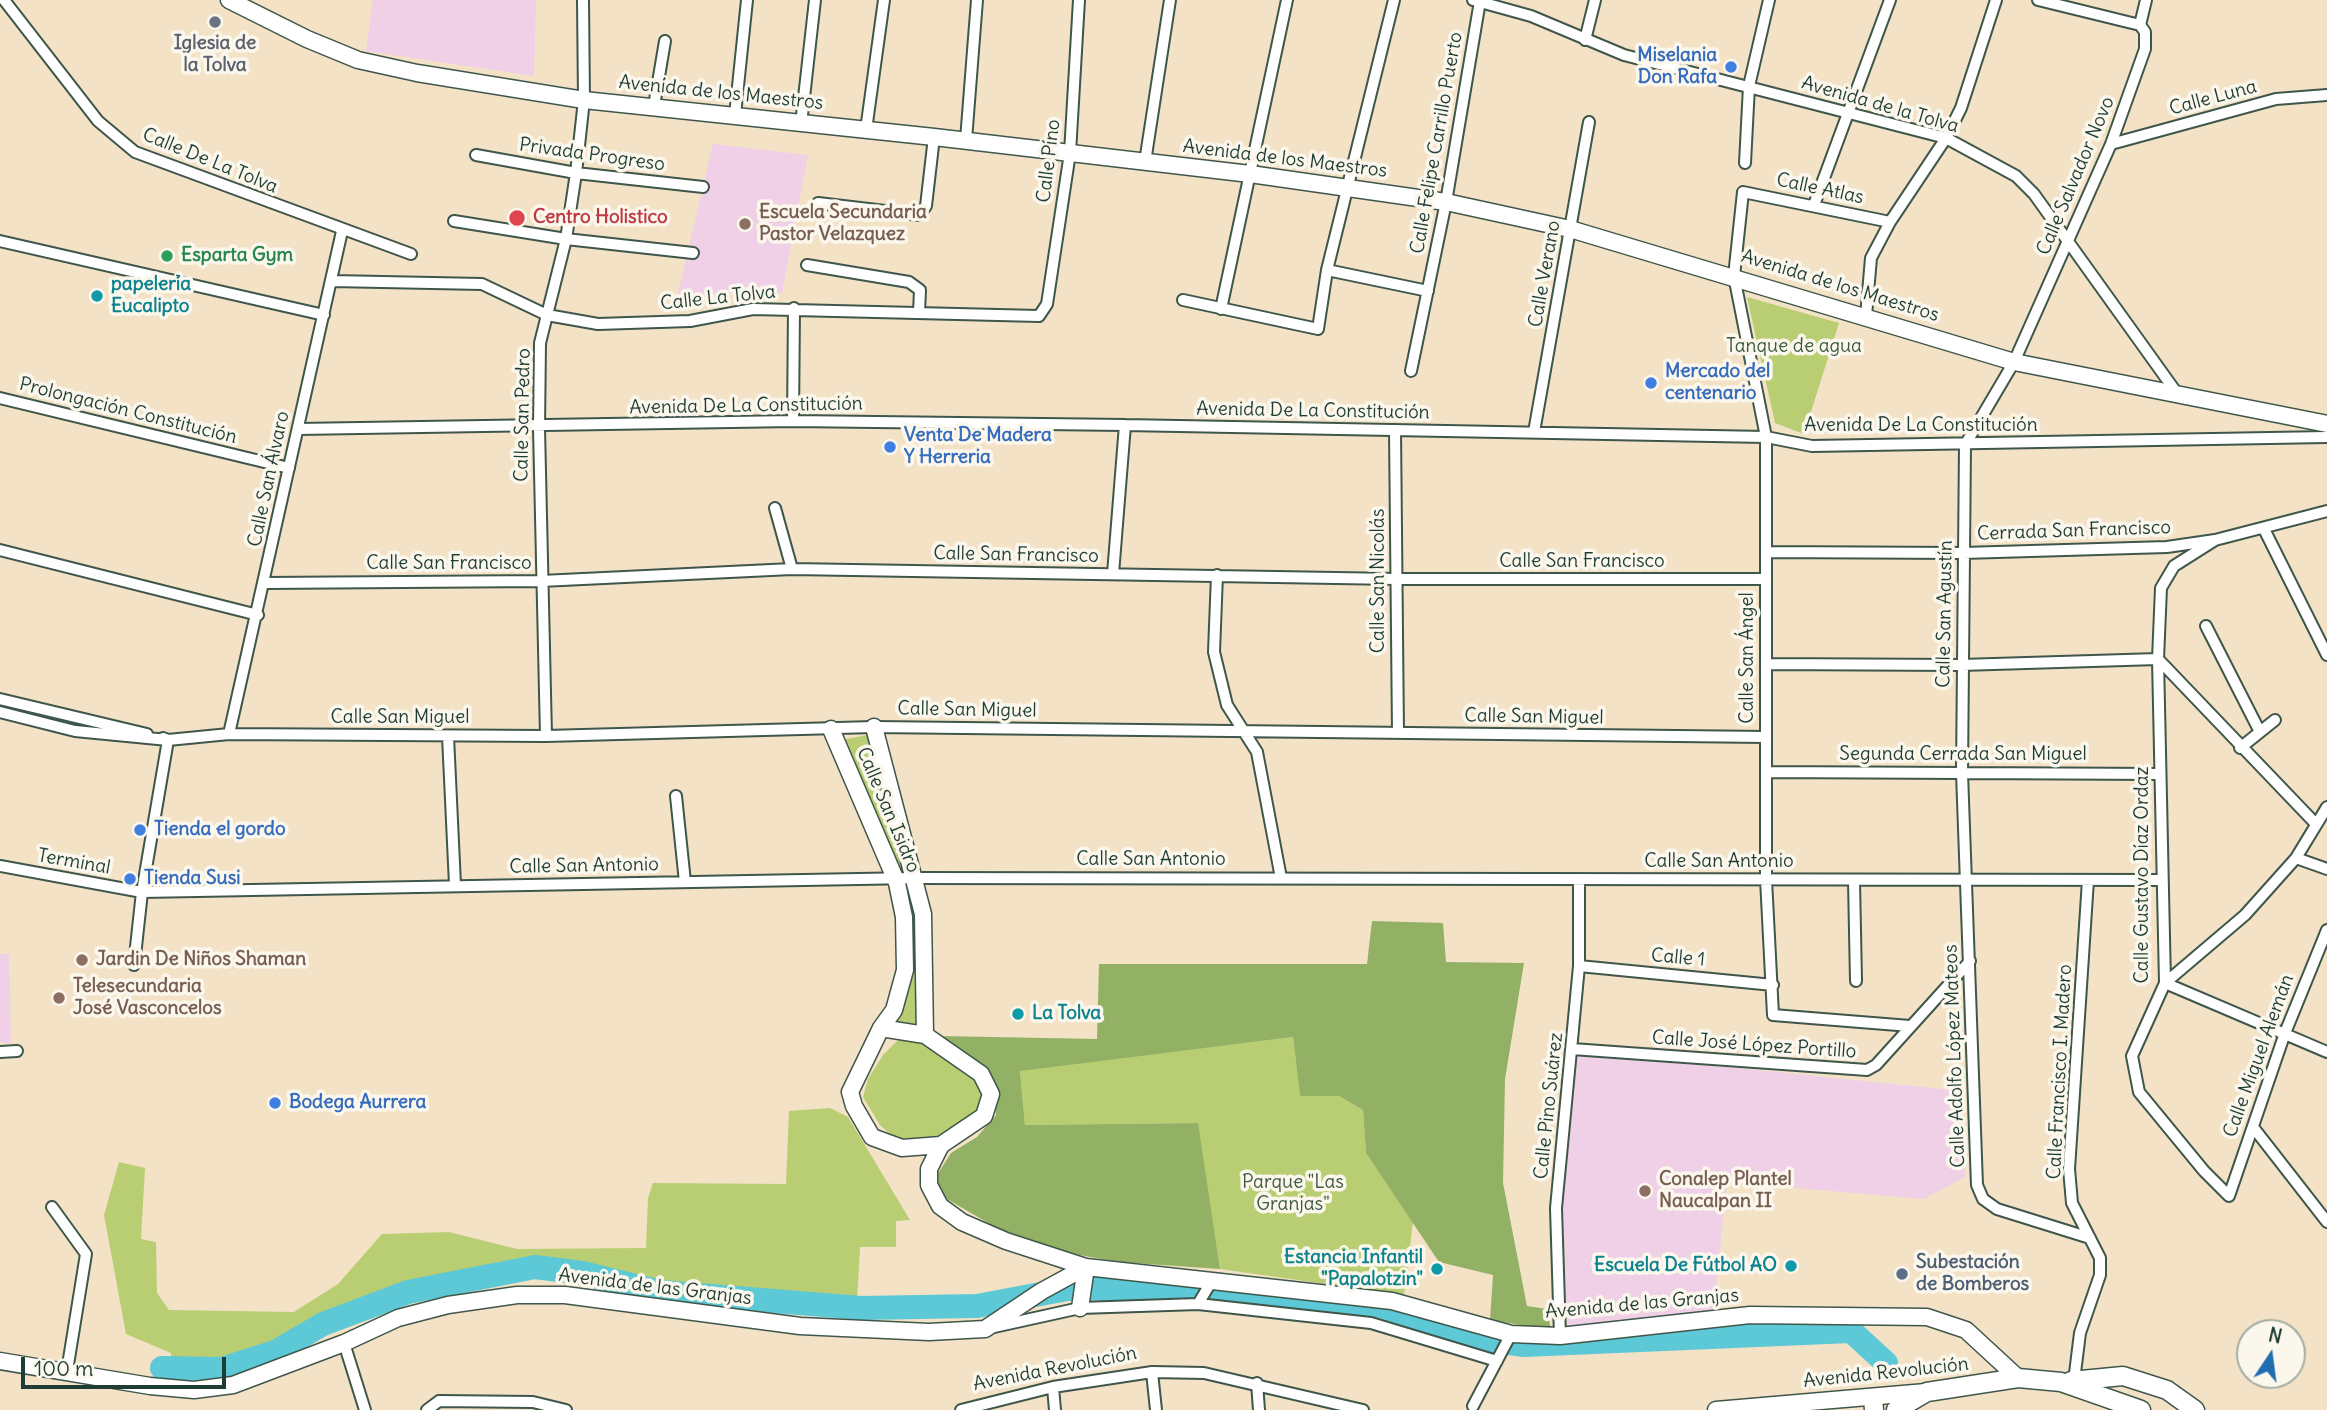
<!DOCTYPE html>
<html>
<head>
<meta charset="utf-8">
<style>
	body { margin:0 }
	#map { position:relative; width:2327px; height:1410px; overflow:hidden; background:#f3e2c6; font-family:Delius,sans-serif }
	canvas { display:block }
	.north { position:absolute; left:2236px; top:1319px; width:70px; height:70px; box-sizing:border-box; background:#fbf7ec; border:2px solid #a3ada2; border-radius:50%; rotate:13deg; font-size:19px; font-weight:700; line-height:28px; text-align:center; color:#1f3d34 }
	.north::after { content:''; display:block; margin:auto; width:24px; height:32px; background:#1f6fb2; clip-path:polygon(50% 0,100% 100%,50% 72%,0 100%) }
	.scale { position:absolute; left:21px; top:1357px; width:205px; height:32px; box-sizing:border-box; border:4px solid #1f3d34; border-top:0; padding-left:9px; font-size:21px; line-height:24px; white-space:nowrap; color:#1f3d34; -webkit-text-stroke:5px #fbf7ec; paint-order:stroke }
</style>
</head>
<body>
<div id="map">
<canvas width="2327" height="1410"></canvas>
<div class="north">N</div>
<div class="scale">100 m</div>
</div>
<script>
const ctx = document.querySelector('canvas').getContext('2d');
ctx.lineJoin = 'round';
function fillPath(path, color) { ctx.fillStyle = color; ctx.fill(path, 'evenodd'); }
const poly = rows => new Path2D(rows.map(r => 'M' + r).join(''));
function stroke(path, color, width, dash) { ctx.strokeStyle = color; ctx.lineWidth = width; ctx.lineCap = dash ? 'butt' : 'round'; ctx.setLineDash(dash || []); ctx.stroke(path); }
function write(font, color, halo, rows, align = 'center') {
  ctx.font = font + ' Delius,sans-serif'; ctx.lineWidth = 7; ctx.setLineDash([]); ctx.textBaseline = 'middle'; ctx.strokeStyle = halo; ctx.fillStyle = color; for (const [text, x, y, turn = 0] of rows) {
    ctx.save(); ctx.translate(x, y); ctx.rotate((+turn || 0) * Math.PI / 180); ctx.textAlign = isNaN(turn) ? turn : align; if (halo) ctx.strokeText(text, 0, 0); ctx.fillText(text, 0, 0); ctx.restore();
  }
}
fillPath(poly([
	[373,0,536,0,534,76,366,51],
	[713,144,808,155,782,293,678,294],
	[0,954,9,954,11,1043,0,1042],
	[1578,1056,1738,1068,1961,1091,1965,1177,1924,1199,1727,1182,1713,1315,1567,1326,1563,1200]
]), '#efd0e7');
fillPath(poly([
	[1747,297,1839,323,1804,434,1775,423],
	[873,734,914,876,925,1035,881,1028,905,970,887,877,840,740],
	[1293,1037,1300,1096,1339,1096,1363,1110,1366,1153,1413,1222,1404,1295,1220,1269,1197,1123,1025,1125,1020,1070],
	[900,1038,926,1042,975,1077,984,1092,980,1109,957,1127,932,1138,894,1138,880,1125,863,1097,868,1079,883,1055],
	[830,1108,848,1117,910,1220,896,1221,896,1247,860,1247,857,1301,662,1286,535,1262,406,1288,325,1319,273,1348,222,1364,172,1363,171,1353,126,1334,104,1215,119,1162,145,1168,141,1239,156,1242,157,1293,169,1310,294,1312,338,1284,382,1234,449,1232,517,1249,646,1248,648,1198,653,1183,786,1184,789,1111]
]), '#b9ce72');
fillPath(poly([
	[1372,921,1443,923,1446,962,1524,963,1505,1079,1503,1183,1527,1306,1547,1309,1551,1330,1490,1320,1493,1275,1439,1262,1366,1153,1363,1110,1339,1096,1300,1096,1293,1037,1020,1071,1025,1125,1198,1123,1220,1269,1119,1262,1057,1251,995,1227,940,1195,937,1175,951,1153,977,1137,996,1115,989,1069,939,1036,1097,1039,1099,964,1367,964]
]), '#92b164');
stroke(poly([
	[162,1368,222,1369,275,1352,323,1324,408,1292,535,1267,582,1273,661,1292,861,1308,977,1306,1067,1289,1185,1287,1228,1297,1381,1306,1481,1339,1524,1345,1851,1331,1886,1363]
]), '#5dc8d6', 24);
const street = poly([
	[4,0,98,121,135,152,411,254],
	[1473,0,1531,16,1624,55,1946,138,2016,176,2034,194,2176,392],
	[2038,0,2140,25],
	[1585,40,1595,0],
	[654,106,665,41],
	[735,115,747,0],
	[801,124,815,0],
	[866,130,884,0],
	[966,140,977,0],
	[2111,144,2276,99,2327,95],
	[476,155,576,173,703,187],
	[1145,162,1170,0],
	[1745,163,1749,86,1769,0],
	[818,203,919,215,926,206,934,137],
	[1814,205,1890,0],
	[454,221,566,239,693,253],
	[1890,222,1743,192,1734,276,1766,437,1766,879,1773,1015,1910,1026],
	[0,241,324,315],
	[807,265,909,282,920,290,919,312],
	[1327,270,1428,291],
	[332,281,482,284,547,315,598,324,690,321,753,309,1039,316,1047,304,1070,153,1079,0],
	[1183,300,1318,329,1327,270,1394,0],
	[1221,309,1287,0],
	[1866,316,1871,258,1890,222,1946,138,1961,108,1996,0],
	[1411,371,1446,202,1480,1],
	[0,398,289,468],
	[793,421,794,308],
	[298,429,793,421,1125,425,1766,437,1812,446,2327,437],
	[1395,430,1398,733],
	[1534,432,1589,122],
	[775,508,792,569],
	[2264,529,2327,655],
	[2215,540,2174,566,2161,588,2158,659,2165,983,2132,1056,2139,1092,2204,1171,2229,1196,2285,1033,2327,930],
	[0,550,258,615],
	[1766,552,1963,553,2167,547,2215,540,2327,511],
	[1113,574,1125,425],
	[1217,575,1214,652,1227,705,1257,752,1281,878],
	[265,583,541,581,792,569,1396,579,1766,579],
	[2206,626,2260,732],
	[1766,664,1961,665,2158,659,2315,823],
	[0,699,147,734],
	[0,712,75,731,168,740,229,734,546,736,874,727,1766,737],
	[229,734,342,231],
	[448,736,455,885],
	[546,736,539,428,540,343,566,239,576,173,584,100,583,0],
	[2240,748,2275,720],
	[1766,772,2160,774],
	[676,796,685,882],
	[2296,858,2327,869],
	[0,866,142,892,914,878,2161,880],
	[1854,881,1856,981],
	[134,965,142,892,168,740,163,738],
	[1579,966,1773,985],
	[2165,983,2245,915,2296,858,2327,807],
	[2165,983,2327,1052],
	[1572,1049,1867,1070,1876,1065,1970,961],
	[0,1052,17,1051],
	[2253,1127,2327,1222],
	[52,1207,86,1254,67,1371],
	[2090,1238,1997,1209,1983,1199,1977,1185,1962,773,1965,445,2014,362,2111,144,2145,49,2145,32,2140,25,2146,0],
	[1198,1304,1213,1279],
	[994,1327,1080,1308,1198,1304,1371,1323,1497,1361],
	[1560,1336,1556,1208,1579,966,1579,879],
	[344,1343,365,1410],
	[1152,1372,1156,1410],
	[2074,1381,2080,1333,2100,1275,2100,1258,2072,1203,2069,1169,2088,880],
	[1257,1383,1259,1410],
	[1053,1387,1055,1410],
	[1473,1406,1511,1334],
	[427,1410,439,1401,533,1402,566,1410],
	[961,1410,1053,1387,1152,1372,1204,1373,1363,1410]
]);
const secondary = poly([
	[229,0,307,39,358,60,417,73,584,100,934,137,1250,174,1446,202,1570,229,2014,362,2327,424],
	[874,727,923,914,925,1035],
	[831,729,897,883,904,917,905,970,894,1010,881,1028],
	[881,1028,925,1035,981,1074,991,1094,984,1116,941,1145,902,1148,872,1137,854,1106,850,1092,881,1028],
	[941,1145,929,1169,929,1185,940,1206,962,1222,1006,1241,1086,1267,1080,1308],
	[0,1361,150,1386,194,1390,233,1385,344,1343,398,1318,448,1305,517,1295,565,1295,800,1326,929,1332,985,1329,1042,1291,1086,1267,1392,1301,1511,1334,1560,1336,1750,1315,1927,1317,1966,1330,2018,1378],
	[1716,1410,1926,1392]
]);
const primary = poly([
	[2071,1381,2123,1376,2167,1390,2195,1410],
	[1873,1398,1874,1410],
	[1896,1410,1927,1392,2018,1378,2061,1382,2141,1410]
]);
stroke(street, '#3f564a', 14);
stroke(secondary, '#3f564a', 19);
stroke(primary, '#3f564a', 21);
stroke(street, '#fff', 10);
stroke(secondary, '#fff', 16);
stroke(primary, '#fff', 18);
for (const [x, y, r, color] of [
	[215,22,7,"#6b7280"],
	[1731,67,7,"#3f7fe0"],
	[517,218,9,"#e0444e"],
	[745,224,7,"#8d6e63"],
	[167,256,7,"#2e9e5b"],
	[97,296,7,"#0f9aa8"],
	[1651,383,7,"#3f7fe0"],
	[890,447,7,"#3f7fe0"],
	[140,830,7,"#3f7fe0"],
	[130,879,7,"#3f7fe0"],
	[82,960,7,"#8d6e63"],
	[59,998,7,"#8d6e63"],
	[1018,1014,7,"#0f9aa8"],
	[275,1103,7,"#3f7fe0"],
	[1645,1191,7,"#8d6e63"],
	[1791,1266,7,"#0f9aa8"],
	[1437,1269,7,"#0f9aa8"],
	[1902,1274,7,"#5c6f8a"]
]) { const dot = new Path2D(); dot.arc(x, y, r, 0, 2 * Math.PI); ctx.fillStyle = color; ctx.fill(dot); stroke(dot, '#fbf7ec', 2.5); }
write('bold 19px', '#5b616d', '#fbf7ec', [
	["Iglesia de",215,44],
	["la Tolva",215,66]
]);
write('bold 19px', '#366cbe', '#fbf7ec', [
	["Miselania",1717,56,"right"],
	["Don Rafa",1717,78,"right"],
	["Mercado del",1665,372],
	["centenario",1665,394],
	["Venta De Madera",904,436],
	["Y Herreria",904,458],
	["Tienda el gordo",154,830],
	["Tienda Susi",144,879],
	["Bodega Aurrera",289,1103]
], 'left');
write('19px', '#1f3d34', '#fbf7ec', [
	["Avenida de los Maestros",721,93,6],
	["Calle Luna",2213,98,-15],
	["Avenida de la Tolva",1880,105,16],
	["Calle Felipe Carrillo Puerto",1437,143,-80],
	["Privada Progreso",592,155,8],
	["Avenida de los Maestros",1285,159,7],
	["Calle De La Tolva",210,161,22],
	["Calle Pino",1049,161,-83],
	["Calle Salvador Novo",2076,176,-67],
	["Calle Atlas",1820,189,12],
	["Calle Verano",1545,274,-80],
	["Avenida de los Maestros",1840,286,17],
	["Calle La Tolva",718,298,-6],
	["Avenida De La Constitución",746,406,-1],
	["Prolongación Constitución",128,411,14],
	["Avenida De La Constitución",1313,411,1],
	["Calle San Pedro",523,415,-89],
	["Avenida De La Constitución",1921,426],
	["Calle San Álvaro",269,479,-78],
	["Cerrada San Francisco",2074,531,-2],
	["Calle San Francisco",1016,555,1],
	["Calle San Francisco",1582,562],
	["Calle San Francisco",449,564],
	["Calle San Nicolás",1379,581,-90],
	["Calle San Agustín",1945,614,-89],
	["Calle San Ángel",1748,658,-90],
	["Calle San Miguel",967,710,1],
	["Calle San Miguel",1534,717,1],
	["Calle San Miguel",400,718],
	["Segunda Cerrada San Miguel",1963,755],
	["Calle San Isidro",888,810,67],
	["Calle San Antonio",1151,860],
	["Terminal",74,862,10],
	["Calle San Antonio",1719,862],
	["Calle San Antonio",584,866,-1],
	["Calle Gustavo Díaz Ordaz",2143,875,-90],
	["Calle 1",1678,958,5],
	["Calle José López Portillo",1754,1045,4],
	["Calle Adolfo López Mateos",1955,1056,-92],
	["Calle Miguel Alemán",2259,1056,-70],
	["Calle Francisco I. Madero",2060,1072,-87],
	["Calle Pino Suárez",1549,1106,-84],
	["Avenida de las Granjas",655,1287,7],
	["Avenida de las Granjas",1642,1304,-5],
	["Avenida Revolución",1055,1369,-11],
	["Avenida Revolución",1886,1373,-6]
]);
write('bold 19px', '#785e54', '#fbf7ec', [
	["Escuela Secundaria",759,213],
	["Pastor Velazquez",759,235],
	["Jardin De Niños Shaman",96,960],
	["Telesecundaria",73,987],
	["José Vasconcelos",73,1009],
	["Conalep Plantel",1659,1180],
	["Naucalpan II",1659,1202]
], 'left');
write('bold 19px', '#be3a42', '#fbf7ec', [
	["Centro Holistico",533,218]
], 'left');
write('bold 19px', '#27864d', '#fbf7ec', [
	["Esparta Gym",181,256]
], 'left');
write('bold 19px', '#0d838f', '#fbf7ec', [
	["papelería",111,285],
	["Eucalipto",111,307],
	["La Tolva",1032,1014],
	["Estancia Infantil",1423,1258,"right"],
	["\"Papalotzin\"",1423,1280,"right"],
	["Escuela De Fútbol AO",1777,1266,"right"]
], 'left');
write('19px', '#3e5a40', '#fbf7ec', [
	["Tanque de agua",1794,347],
	["Parque \"Las",1293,1183],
	["Granjas\"",1293,1205]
]);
write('bold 19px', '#4e5e75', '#fbf7ec', [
	["Subestación",1916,1263],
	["de Bomberos",1916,1285]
], 'left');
</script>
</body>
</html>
